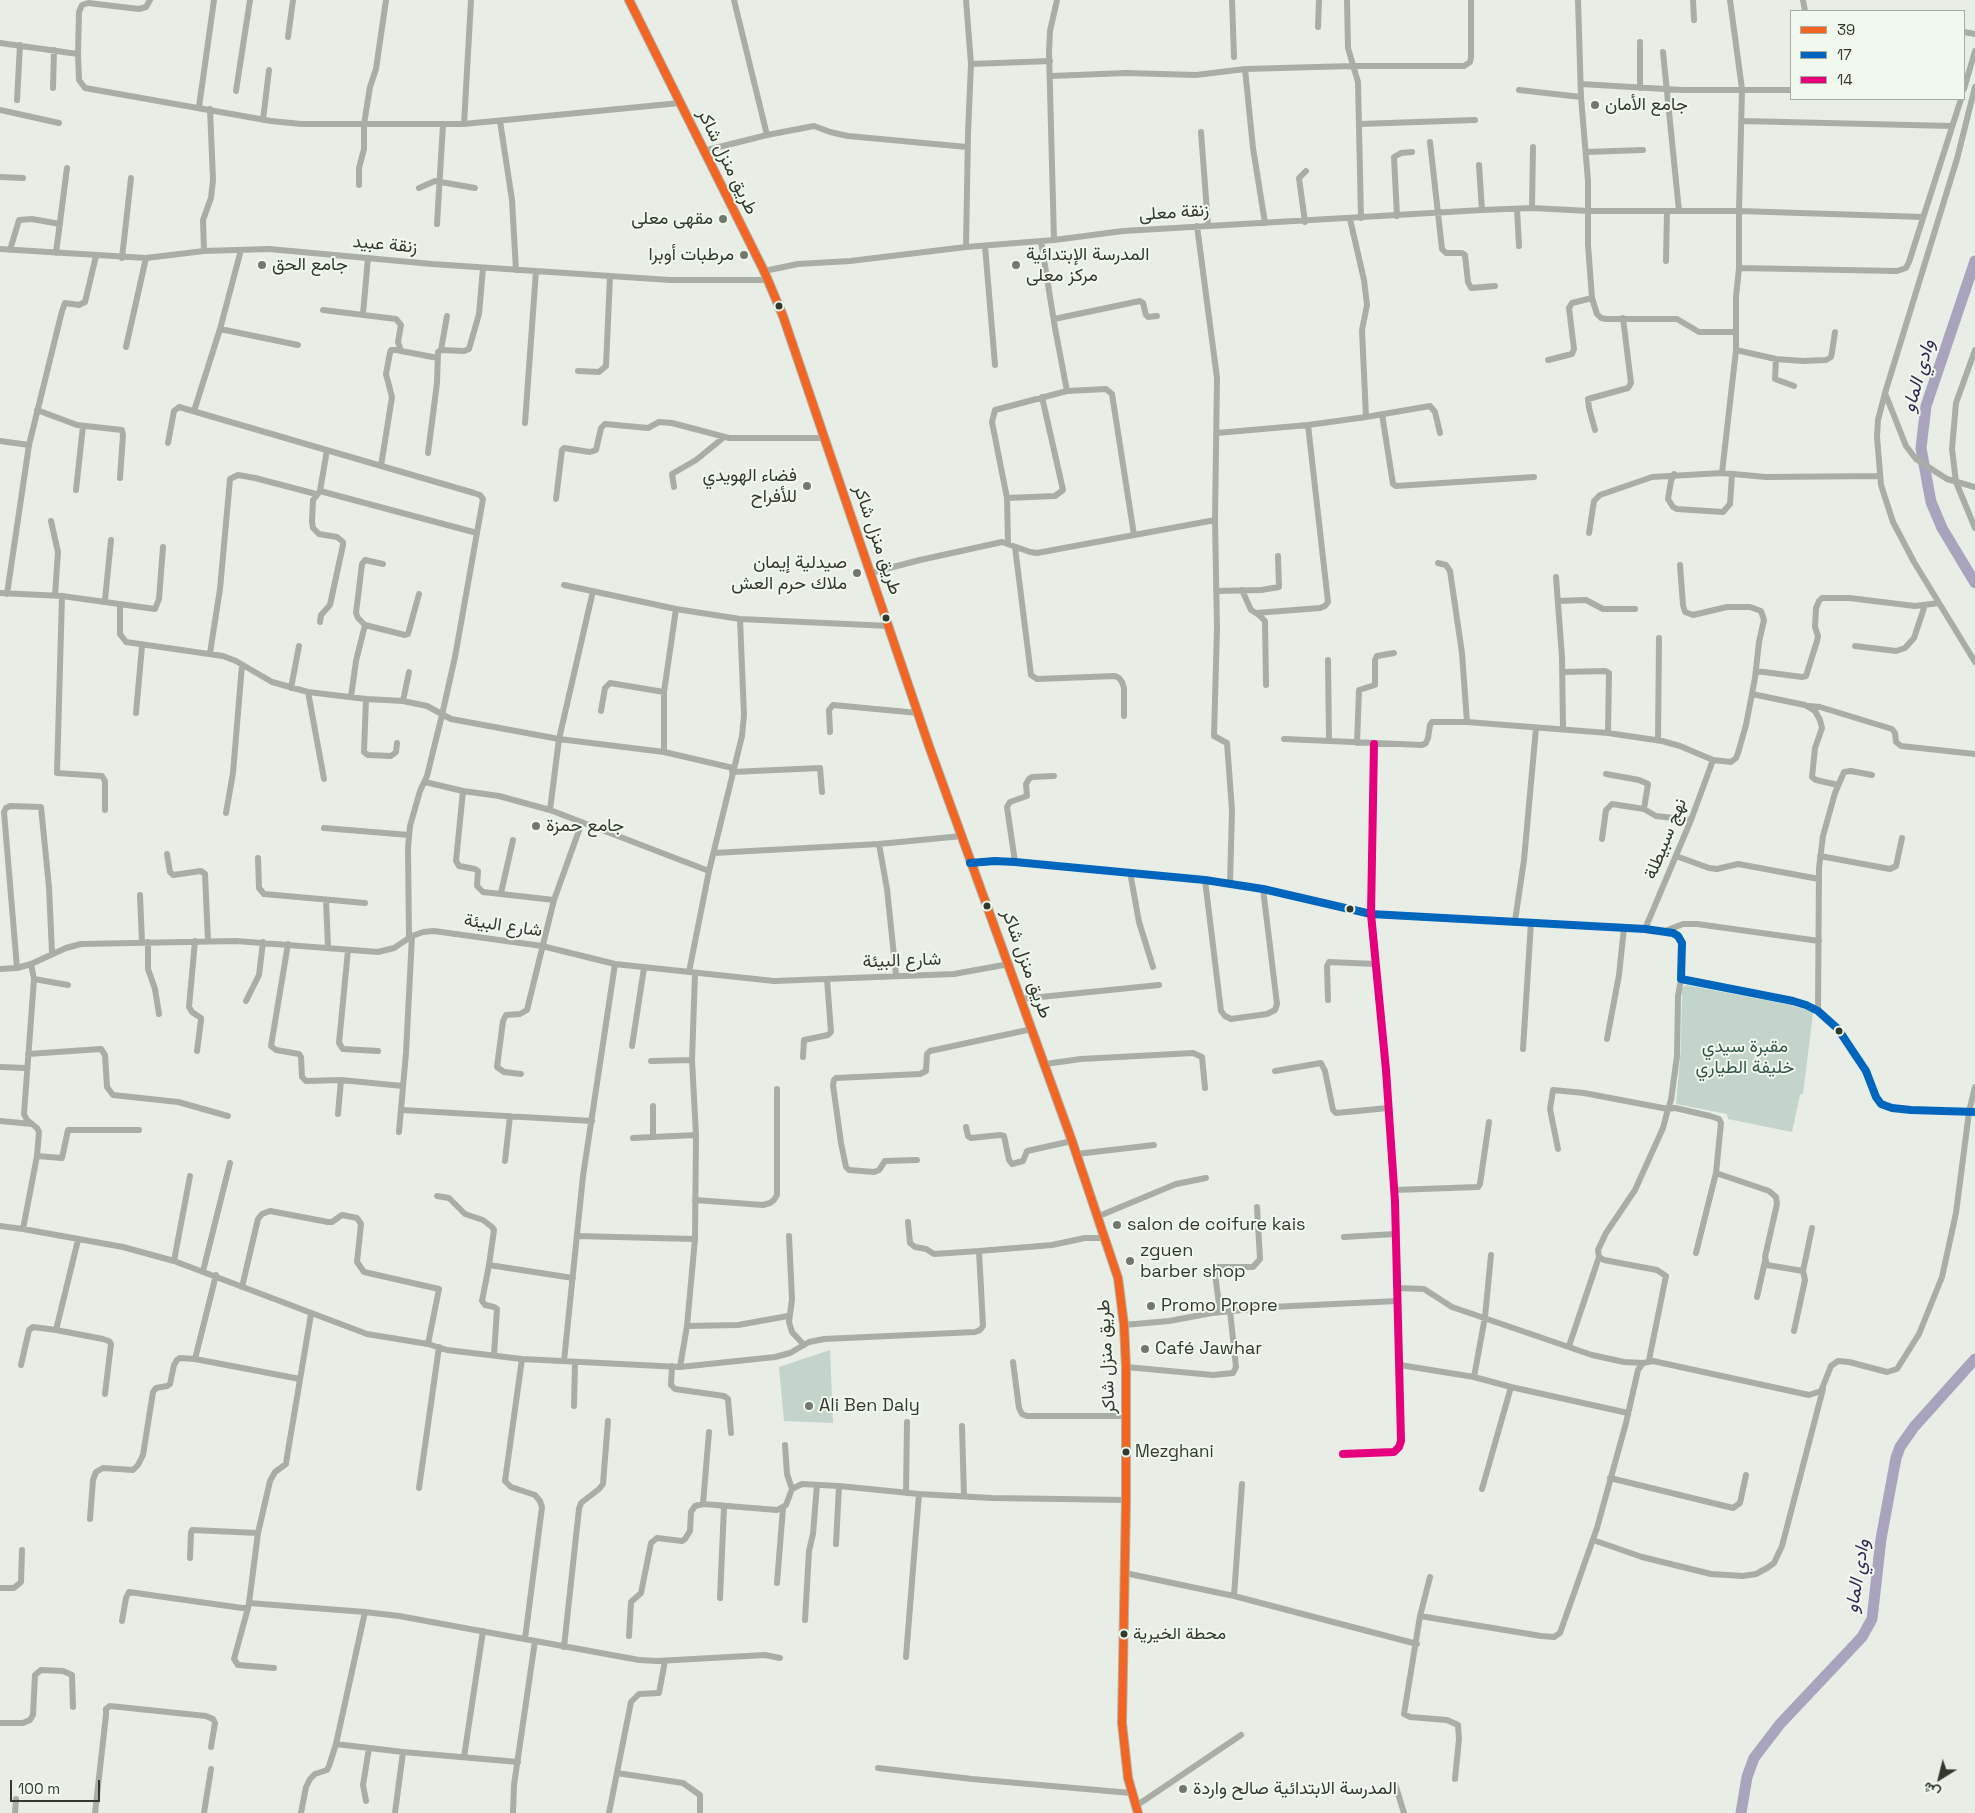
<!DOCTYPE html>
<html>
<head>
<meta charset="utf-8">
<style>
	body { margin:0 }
	#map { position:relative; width:1975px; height:1813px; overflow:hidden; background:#e8eee6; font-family:"Space Grotesk",Vazirmatn,sans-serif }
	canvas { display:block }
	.legend { position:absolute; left:1790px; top:10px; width:175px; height:90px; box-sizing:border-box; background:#f1f9ef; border:1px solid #a5aca1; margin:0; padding:6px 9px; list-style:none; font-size:15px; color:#32392c }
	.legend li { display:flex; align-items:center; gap:10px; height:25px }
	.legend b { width:25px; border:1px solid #a5aca1 }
	.north { position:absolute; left:1915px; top:1753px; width:50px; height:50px; -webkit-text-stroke:4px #f1f9ef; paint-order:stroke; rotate:216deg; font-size:14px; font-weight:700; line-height:20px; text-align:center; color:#32392c }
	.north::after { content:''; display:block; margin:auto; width:18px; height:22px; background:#32392c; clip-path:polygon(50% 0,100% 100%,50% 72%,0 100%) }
	.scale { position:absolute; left:10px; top:1780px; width:90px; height:22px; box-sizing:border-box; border:2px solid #32392c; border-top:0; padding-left:6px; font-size:15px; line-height:18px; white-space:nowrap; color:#32392c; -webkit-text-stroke:4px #f1f9ef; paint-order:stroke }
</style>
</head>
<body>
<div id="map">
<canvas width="1975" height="1813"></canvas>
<ul class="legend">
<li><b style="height:6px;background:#f26522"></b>39</li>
<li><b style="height:6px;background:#0065bd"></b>17</li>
<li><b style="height:6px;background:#e5007d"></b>14</li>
</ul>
<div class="north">ش</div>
<div class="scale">100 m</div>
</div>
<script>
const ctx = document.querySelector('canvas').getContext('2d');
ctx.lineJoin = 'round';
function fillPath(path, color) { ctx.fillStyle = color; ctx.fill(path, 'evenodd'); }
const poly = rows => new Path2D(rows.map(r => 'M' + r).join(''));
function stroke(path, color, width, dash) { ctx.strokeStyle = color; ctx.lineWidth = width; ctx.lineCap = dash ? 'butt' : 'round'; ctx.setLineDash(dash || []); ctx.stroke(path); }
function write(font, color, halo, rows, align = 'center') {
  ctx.font = font + ' "Space Grotesk",Vazirmatn,sans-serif'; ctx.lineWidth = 4; ctx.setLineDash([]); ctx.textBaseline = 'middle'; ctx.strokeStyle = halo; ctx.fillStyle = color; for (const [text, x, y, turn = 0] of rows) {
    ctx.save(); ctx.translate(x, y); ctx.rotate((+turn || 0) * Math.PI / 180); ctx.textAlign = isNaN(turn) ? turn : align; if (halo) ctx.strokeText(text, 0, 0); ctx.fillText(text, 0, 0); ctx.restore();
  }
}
fillPath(poly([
	[1686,985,1801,1007,1813,1013,1803,1094,1800,1095,1792,1132,1728,1119,1727,1114,1676,1104,1681,1048,1682,988],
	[830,1350,833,1423,784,1421,779,1367]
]), '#c3d4ca');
stroke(poly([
	[1975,261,1926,406,1921,448,1931,502,1942,528,1975,583],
	[1741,1813,1747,1777,1754,1758,1780,1724,1862,1637,1872,1619,1881,1539,1896,1458,1900,1447,1914,1427,1975,1359]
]), '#a9a4bd', 11);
stroke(poly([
	[734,0,767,135],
	[1232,0,1234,57],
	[1347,0,1348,48,1358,82,1361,218],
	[1578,0,1581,97,1588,181,1588,245,1592,298,1597,314,1601,318,1606,319,1677,319,1699,332,1736,332],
	[1693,0,1694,20],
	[1730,0,1742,89,1739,211,1923,217],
	[1803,0,1805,11],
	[1318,27,1319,0],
	[1964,32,1975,34],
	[288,37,293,0],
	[1640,42,1640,88],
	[0,43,78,54,79,12,82,5,88,3,139,9,146,7,150,0],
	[1663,52,1679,211],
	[78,54,79,80,85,88,271,121,301,124,464,124,680,103],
	[971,64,1050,61],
	[1245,69,1253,148,1265,223],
	[1051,76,1126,73,1196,75,1245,69,1353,66,1464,66,1470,62,1471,57,1471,0],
	[1581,84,1682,90,1791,90],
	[1975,87,1957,159,1885,393,1878,420,1877,437,1881,485,1893,522,1914,562,1975,662],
	[53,88,54,50],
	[1964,89,1975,51],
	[1519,90,1581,97],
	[236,91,250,0],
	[17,100,20,45],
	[199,107,214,0],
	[0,110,59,123],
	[263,120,269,70],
	[500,121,512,200,516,270],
	[1742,121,1952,126],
	[464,124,471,0],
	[1360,124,1475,120],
	[1201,132,1208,225],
	[1430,142,1442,249,1446,253,1462,253,1465,255,1468,282,1471,288,1495,286],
	[703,151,767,135,814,126,830,132,848,136,967,147],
	[1586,152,1643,150],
	[1479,165,1482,210],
	[0,177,23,178],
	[359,185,359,168,364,149,364,124,370,87,376,69,386,0],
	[419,188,435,181,475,188],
	[1532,208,1533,147],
	[1517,209,1519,246],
	[1397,216,1394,157,1401,153,1412,152],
	[1305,222,1299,178,1306,171],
	[437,224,443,125],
	[1054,240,1049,52,1050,31,1057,0],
	[1041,241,1055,328,1067,391],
	[985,246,995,365],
	[966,247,968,133,971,64,966,0],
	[0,249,146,258,204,251,269,249,432,264,610,276,670,280,768,280],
	[10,250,19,220,32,219,60,224],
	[204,251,203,220,211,198,213,180,210,109],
	[56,253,67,168],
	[122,258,131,178],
	[1666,261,1667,211],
	[1739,268,1736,297,1736,350,1722,473,1766,477,1879,476],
	[764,271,798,264,850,261,966,247,1054,240,1123,231,1482,210,1532,208,1589,211,1739,211,1739,268,1897,271,1906,268,1909,262,1961,99],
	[323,310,396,319,401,325,398,342,401,351],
	[363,314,368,258],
	[1054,319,1140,301,1143,303,1146,315,1148,317,1157,316],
	[220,329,298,345],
	[126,347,146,258],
	[441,350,447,316],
	[1736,350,1776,359,1803,361,1826,360,1831,357,1832,352,1835,332],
	[1975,350,1956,403,1952,449,1956,482,1975,528],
	[1776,359,1775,379,1794,386],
	[1548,360,1572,354,1574,349,1569,308,1572,303,1592,298],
	[578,371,599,372,606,366,610,276],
	[1885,393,1906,446,1916,459,1947,479,1975,487],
	[37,410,77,425,122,430,123,435,120,478],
	[194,411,220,329,241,250],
	[1382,414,1393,484,1396,486,1534,477],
	[1366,417,1430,406,1435,412,1440,433],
	[525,423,536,271],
	[1595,430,1589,408,1588,399,1628,388,1631,383,1623,318],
	[1217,433,1308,425,1366,417,1362,330,1367,305,1364,280,1350,219],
	[0,441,29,445],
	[168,443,174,411,179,407,474,493,480,495,483,499,455,657,442,715,427,776,420,791,410,826,408,848,409,937],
	[428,453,437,383,438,352,441,350,464,351,469,349,479,314,483,268],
	[381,466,392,397,386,374,390,353,391,350,396,350,438,358],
	[1674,474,1671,481,1668,499,1673,507,1677,509,1723,512,1730,504,1732,475],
	[674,487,672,474,696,460,723,438],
	[76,490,83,426],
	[320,491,477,533],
	[1007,498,1055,496,1063,490,1042,397],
	[556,499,562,450,564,448,590,452,596,450,601,428,605,424,648,428,659,422,672,423,729,438,825,438],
	[1215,520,1217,628,1214,736,1227,743,1232,810,1230,884],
	[51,521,58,552,55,595],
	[1589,533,1594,501,1600,495,1652,477,1722,473],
	[1008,543,1007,498,992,422,995,410,1067,391,1106,389,1112,394,1134,535],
	[1015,547,1031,675,1037,679,1115,676,1119,678,1122,682,1124,688,1124,716],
	[1438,563,1446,565,1450,571,1462,653,1467,722],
	[870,573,920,560,1002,542,1030,552,1037,553,1215,520,1217,378,1197,226],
	[1556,577,1562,657,1563,730],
	[564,585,676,609,740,619,889,626],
	[1242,590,1251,610,1259,615,1265,621,1266,685],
	[1216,591,1261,590,1279,587,1278,556],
	[0,593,62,596,155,609,159,599,163,547],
	[7,594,29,445,62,311,65,303,79,305,85,302,96,256],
	[62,596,57,773,102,776,105,781,105,810],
	[105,600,111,540],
	[1558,601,1586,600,1603,609,1635,609],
	[120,604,120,634,126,642,223,656,236,661,272,682,308,692,366,699,403,701,427,706,451,719,559,739,593,591],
	[1256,613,1320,608,1325,606,1328,602,1308,425],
	[320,622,321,615,330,605,343,545,343,542,337,537,319,534,313,528,312,522,313,500,320,491,327,450],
	[365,625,405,635,408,634,419,594],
	[1855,646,1896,651,1905,648,1914,638,1925,605],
	[210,653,220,589,230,479,238,475,255,478,316,494],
	[1328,660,1329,741],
	[1756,671,1802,677,1806,676,1817,641,1818,636,1815,627,1816,608,1819,601,1822,598,1849,598,1915,606,1939,603],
	[1562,672,1605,671,1609,673,1608,733],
	[291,688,299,646],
	[308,692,324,779],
	[1752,694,1805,705,1815,711,1820,720,1822,728,1815,748,1812,777,1816,780,1838,785],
	[351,697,356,661,365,625,358,618,356,613,362,564,365,560,383,564],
	[366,699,364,752,368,755,391,756,396,752,397,743],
	[403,701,409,672],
	[1809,706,1820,707,1892,729,1895,733,1896,742,1901,746,1975,754],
	[601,711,605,688,610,683,664,692],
	[136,713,142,646],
	[830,732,829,710,833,705,918,713],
	[1284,739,1422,745,1426,743,1428,738,1430,725,1432,722,1467,722,1608,733,1662,741,1680,746,1713,760,1731,762,1736,758,1738,753,1746,725,1755,678,1759,642,1764,620,1761,611,1750,607,1727,607,1693,615,1685,612,1683,605,1680,565],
	[1658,740,1659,638],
	[1357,743,1359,690,1375,685,1375,660,1377,656,1394,653],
	[664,752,664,692,676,609],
	[732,772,820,768,822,792],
	[1606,774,1639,780,1648,784,1644,809],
	[425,782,463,791,499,796,550,810,709,871],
	[463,791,456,861,459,866,475,869,478,871,477,886,483,892,554,900],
	[550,810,559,739,664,752,733,768],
	[226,813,233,773,242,665],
	[324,828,409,835],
	[1602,839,1606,810,1612,804,1644,809,1656,816,1691,820],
	[879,844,887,889,896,975],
	[714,853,879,844,962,836],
	[167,854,170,872,173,875,201,871,205,874,208,941],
	[1676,856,1709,868,1717,869,1738,864,1819,879],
	[1820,856,1890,869,1896,866,1902,838],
	[258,858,259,888,264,894,365,903],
	[1015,862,1007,807,1010,802,1027,796,1026,784,1029,779,1032,777,1054,776],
	[970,863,995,861,1015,862,1205,880,1263,889,1371,914,1645,929,1673,933,1678,936,1682,943,1681,979,1793,1001,1806,1005,1818,1011,1838,1029,1866,1071,1876,1097,1881,1104,1892,1108,1911,1110,1975,1112],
	[1130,872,1139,922,1153,967],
	[1205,880,1221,1011,1225,1016,1231,1019,1267,1014,1275,1010,1277,1004,1263,889],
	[501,893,513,840],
	[140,895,142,942],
	[326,900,328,947],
	[1515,921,1524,860,1536,728],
	[1645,929,1691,820,1713,760],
	[1665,931,1683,924,1697,924,1819,941],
	[195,941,189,1007,192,1012,201,1018,201,1020,197,1051],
	[148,942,148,969,155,989,159,1014],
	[288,944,271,1046,276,1050,299,1054,301,1057,302,1077,306,1081,341,1080,403,1086],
	[348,950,339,1043,343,1049,378,1051],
	[17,968,4,812,6,808,10,806,41,807,49,887,52,953],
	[0,969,17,968,31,964,66,948,81,944,236,941,378,952,394,948,412,936,423,932,434,931,542,946,615,964,774,981,954,974,1009,964],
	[689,972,709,871,742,736,744,715,740,619],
	[34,979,68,985],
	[1021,999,1159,985],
	[1328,1000,1327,966,1329,962,1375,964],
	[246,1001,259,975,263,942],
	[1818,1011,1819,868,1823,836,1835,793,1844,772,1851,771,1872,775],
	[1607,1039,1619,975,1624,928],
	[632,1046,644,968],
	[1523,1049,1531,922],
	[28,1054,101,1049,105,1055,107,1087,113,1095,178,1102,228,1116],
	[803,1057,804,1040,828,1035,831,1032,827,979],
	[651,1061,692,1060],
	[1045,1064,1081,1059,1193,1053,1202,1057,1205,1088],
	[0,1067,26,1068],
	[1275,1071,1321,1063,1325,1071,1333,1110,1336,1113,1388,1108],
	[521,1074,504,1072,497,1067,503,1021,506,1015,520,1014,527,1010,554,900,582,822],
	[653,1106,653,1137,696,1135],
	[402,1110,592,1121],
	[338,1114,341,1080],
	[0,1121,32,1124],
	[966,1127,968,1136,971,1138,1000,1135,1004,1136,1009,1160,1012,1164,1023,1161,1027,1151,1072,1141],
	[399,1132,406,1053,412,936],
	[633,1138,653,1137],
	[1558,1149,1550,1109,1553,1090,1584,1093,1668,1109,1671,1100,1677,1056,1678,996,1681,979],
	[1077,1154,1154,1145],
	[37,1156,62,1158,68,1130,139,1130],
	[917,1160,885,1161,879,1170,874,1172,849,1170,846,1167,841,1143,833,1085,834,1080,836,1078,920,1074,926,1071,927,1054,930,1051,1032,1029],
	[505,1161,510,1116],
	[1716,1173,1769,1191,1776,1197,1777,1204,1765,1257,1767,1265,1803,1271,1812,1228],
	[1394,1190,1478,1187,1480,1184,1489,1122],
	[437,1196,449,1198,465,1214,483,1220,492,1227,494,1230,489,1265,573,1278],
	[695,1200,763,1205,770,1203,774,1200,777,1195,777,1089],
	[1099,1216,1176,1184,1206,1178],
	[908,1222,910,1243,915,1247,926,1249,934,1254,979,1251],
	[0,1226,23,1229,123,1247,174,1261,367,1334,428,1344,447,1350,522,1359,680,1367,775,1357,790,1353,809,1342,824,1339,975,1332,980,1330,983,1326,979,1251,1052,1245,1085,1238,1105,1238],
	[23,1229,37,1156,39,1132,37,1128,27,1120,24,1114,34,979,31,964],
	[577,1236,695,1239],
	[789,1236,792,1299,789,1322,792,1332,804,1345],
	[1344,1237,1395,1234],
	[174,1261,190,1176],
	[489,1265,482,1301,485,1305,494,1307,497,1309,494,1355],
	[203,1271,230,1163],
	[242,1287,258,1219,262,1214,270,1211,328,1222,332,1222,342,1215,357,1218,361,1224,357,1262,364,1272,439,1289,428,1344],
	[1397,1288,1424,1289,1452,1307,1592,1355,1624,1362,1643,1363],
	[1757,1297,1765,1261],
	[1220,1312,1215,1274,1218,1267,1253,1267,1260,1259,1257,1207],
	[1124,1325,1169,1321,1212,1313,1272,1307,1397,1301],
	[687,1326,738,1325,788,1316],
	[56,1330,103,1339,109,1341,111,1344,105,1394],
	[1794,1331,1805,1280,1803,1271],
	[1569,1346,1599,1257],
	[195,1359,300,1379],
	[522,1359,505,1481,511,1487,535,1495,540,1501,542,1507,525,1639],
	[1649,1360,1666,1276,1657,1270,1604,1260,1599,1257,1598,1250,1606,1233,1635,1190,1663,1128,1668,1109,1675,1108,1710,1116,1719,1119,1721,1123,1716,1173,1696,1253],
	[564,1361,583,1176,615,964],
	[1013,1362,1019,1408,1022,1414,1027,1416,1126,1416],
	[21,1365,29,1330,33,1327,56,1330,78,1240],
	[1400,1365,1474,1377,1511,1387,1628,1413],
	[672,1366,671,1385,675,1389,724,1396,728,1399,731,1433],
	[680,1367,687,1326,695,1239,696,1135,692,1060,695,974],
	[1126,1367,1213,1375,1233,1373,1236,1367,1230,1311],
	[1474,1377,1485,1317,1491,1255],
	[574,1406,575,1363],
	[962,1426,964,1496],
	[785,1445,787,1474,792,1489],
	[1343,1454,1394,1452,1399,1447,1401,1441,1395,1202,1386,1070,1371,914,1374,744],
	[1610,1478,1733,1508,1740,1503,1746,1475],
	[419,1488,439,1347],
	[1482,1489,1511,1387],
	[906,1493,907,1422],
	[703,1504,709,1432],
	[90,1519,93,1480,96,1472,103,1468,133,1470,138,1465,143,1455,153,1392,156,1388,167,1386,170,1384,174,1365,177,1360,180,1358,195,1359,216,1275],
	[1593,1540,1642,1557,1711,1574,1743,1576,1756,1574,1767,1568,1774,1563,1782,1546,1823,1389],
	[836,1544,839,1486],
	[190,1558,191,1532,192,1530,258,1533],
	[1125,1573,1234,1596,1417,1644],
	[1430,1577,1420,1616,1404,1714,1410,1717,1447,1720,1458,1725,1459,1739,1455,1779],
	[777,1583,783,1508],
	[0,1588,14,1588,21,1582,22,1550],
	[1234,1596,1242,1484],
	[720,1598,724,1507],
	[248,1608,234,1659,238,1665,274,1668],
	[365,1612,399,1616,639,1660,657,1661,765,1655,780,1658],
	[1420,1616,1541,1636,1554,1637,1560,1633,1597,1528,1626,1423,1638,1370,1643,1363,1653,1361,1809,1395,1821,1391,1831,1366,1838,1361,1849,1362,1887,1372,1897,1369,1919,1334,1942,1277,1956,1213,1969,1112,1975,1087],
	[805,1620,809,1551,813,1534,817,1485],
	[122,1621,126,1598,129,1592,242,1608,248,1608,249,1603],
	[629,1636,631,1602,641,1593,651,1543,657,1538,682,1541,685,1539,690,1531,691,1512,695,1506,703,1504,777,1510,786,1505,792,1489,802,1484,839,1486,919,1494,992,1498,1126,1500],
	[564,1647,579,1509,581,1503,599,1489,603,1484,608,1421],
	[906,1657,919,1494],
	[0,1723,23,1723,30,1720,33,1715,35,1675,41,1670,63,1671,72,1675,73,1707],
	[336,1744,403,1752,518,1762],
	[464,1757,483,1631],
	[878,1768,972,1779,1131,1793],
	[617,1773,683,1783,700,1795,700,1813],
	[1395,1784,1404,1813],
	[366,1801,363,1785,369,1748],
	[1136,1806,1241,1735],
	[15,1813,16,1799],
	[95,1813,106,1715,106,1709,110,1706,206,1716,213,1719,215,1723,211,1747],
	[204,1813,211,1769],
	[301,1813,306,1787,310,1779,315,1774,327,1770,329,1766,336,1744,365,1612,249,1603,258,1533,270,1481,275,1472,286,1464,287,1457,311,1314],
	[395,1813,403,1752],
	[513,1813,514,1785,535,1641],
	[609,1813,631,1702,639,1694,659,1693,665,1661]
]), '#a8ada5', 6);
stroke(poly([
	[629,0,764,271,783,316,929,746,1072,1141,1118,1278,1124,1325,1126,1367,1126,1500,1122,1723,1128,1778,1138,1813]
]), '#adb2aa', 10);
stroke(poly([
	[629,0,764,271,783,316,929,746,1072,1141,1118,1278,1124,1325,1126,1367,1126,1500,1122,1723,1128,1778,1138,1813]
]), '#f26522', 8);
stroke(poly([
	[970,863,995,861,1015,862,1205,880,1263,889,1371,914,1645,929,1673,933,1678,936,1682,943,1681,979,1793,1001,1806,1005,1818,1011,1838,1029,1866,1071,1876,1097,1881,1104,1892,1108,1911,1110,1975,1112]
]), '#0065bd', 8);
stroke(poly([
	[1343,1454,1394,1452,1399,1447,1401,1441,1395,1202,1386,1070,1371,914,1374,744]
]), '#e5007d', 8);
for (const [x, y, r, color] of [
	[1595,105,5,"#72786d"],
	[723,219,5,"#72786d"],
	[744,255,5,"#72786d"],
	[262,265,5,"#72786d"],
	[1016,265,5,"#72786d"],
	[779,306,4.5,"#32392c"],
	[807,486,5,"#72786d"],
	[857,573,5,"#72786d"],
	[886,618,4.5,"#32392c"],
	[536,826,5,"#72786d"],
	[987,906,4.5,"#32392c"],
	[1350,909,4.5,"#32392c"],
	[1839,1031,4.5,"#32392c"],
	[1117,1225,5,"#72786d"],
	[1130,1261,5,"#72786d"],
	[1151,1306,5,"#72786d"],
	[1145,1349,5,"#72786d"],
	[809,1406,5,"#72786d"],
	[1126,1452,4.5,"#32392c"],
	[1124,1634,4.5,"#32392c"],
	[1183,1789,5,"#72786d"]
]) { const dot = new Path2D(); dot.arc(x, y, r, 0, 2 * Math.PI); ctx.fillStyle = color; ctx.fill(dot); stroke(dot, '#f1f9ef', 2); }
write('17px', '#32392c', '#f1f9ef', [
	["Mezghani",1135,1452],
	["محطة الخيرية",1133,1634]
], 'left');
write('18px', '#32392c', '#f1f9ef', [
	["جامع الأمان",1605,105],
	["مقهى معلى",713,219,"right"],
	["مرطبات أوبرا",734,255,"right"],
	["المدرسة الإبتدائية",1026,255],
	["مركز معلى",1026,276],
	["جامع الحق",272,265],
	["فضاء الهويدي",797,476,"right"],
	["للأفراح",797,497,"right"],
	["صيدلية إيمان",847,563,"right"],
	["ملاك حرم العش",847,584,"right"],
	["جامع حمزة",546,826],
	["salon de coifure kais",1127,1225],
	["zguen",1140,1251],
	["barber shop",1140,1272],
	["Promo Propre",1161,1306],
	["Café Jawhar",1155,1349],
	["Ali Ben Daly",819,1406],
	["المدرسة الابتدائية صالح واردة",1193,1789]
], 'left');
write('18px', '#32392c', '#f1f9ef', [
	["طريق منزل شاكر",727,162,64],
	["زنقة معلى",1174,213,-4],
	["زنقة عبيد",385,245,5],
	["طريق منزل شاكر",877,540,71],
	["نهج سبيطلة",1666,839,-68],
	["شارع البيئة",503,926,8],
	["شارع البيئة",902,961,-2],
	["طريق منزل شاكر",1026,964,70],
	["طريق منزل شاكر",1107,1357,-93]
]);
write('18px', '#335446', '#f1f9ef', [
	["مقبرة سيدي",1745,1047],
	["خليفة الطياري",1745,1068]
]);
write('italic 19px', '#332656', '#f1f9ef', [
	["وادي الماو",1919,376,-74],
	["وادي الماو",1858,1576,-81]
]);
</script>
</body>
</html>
